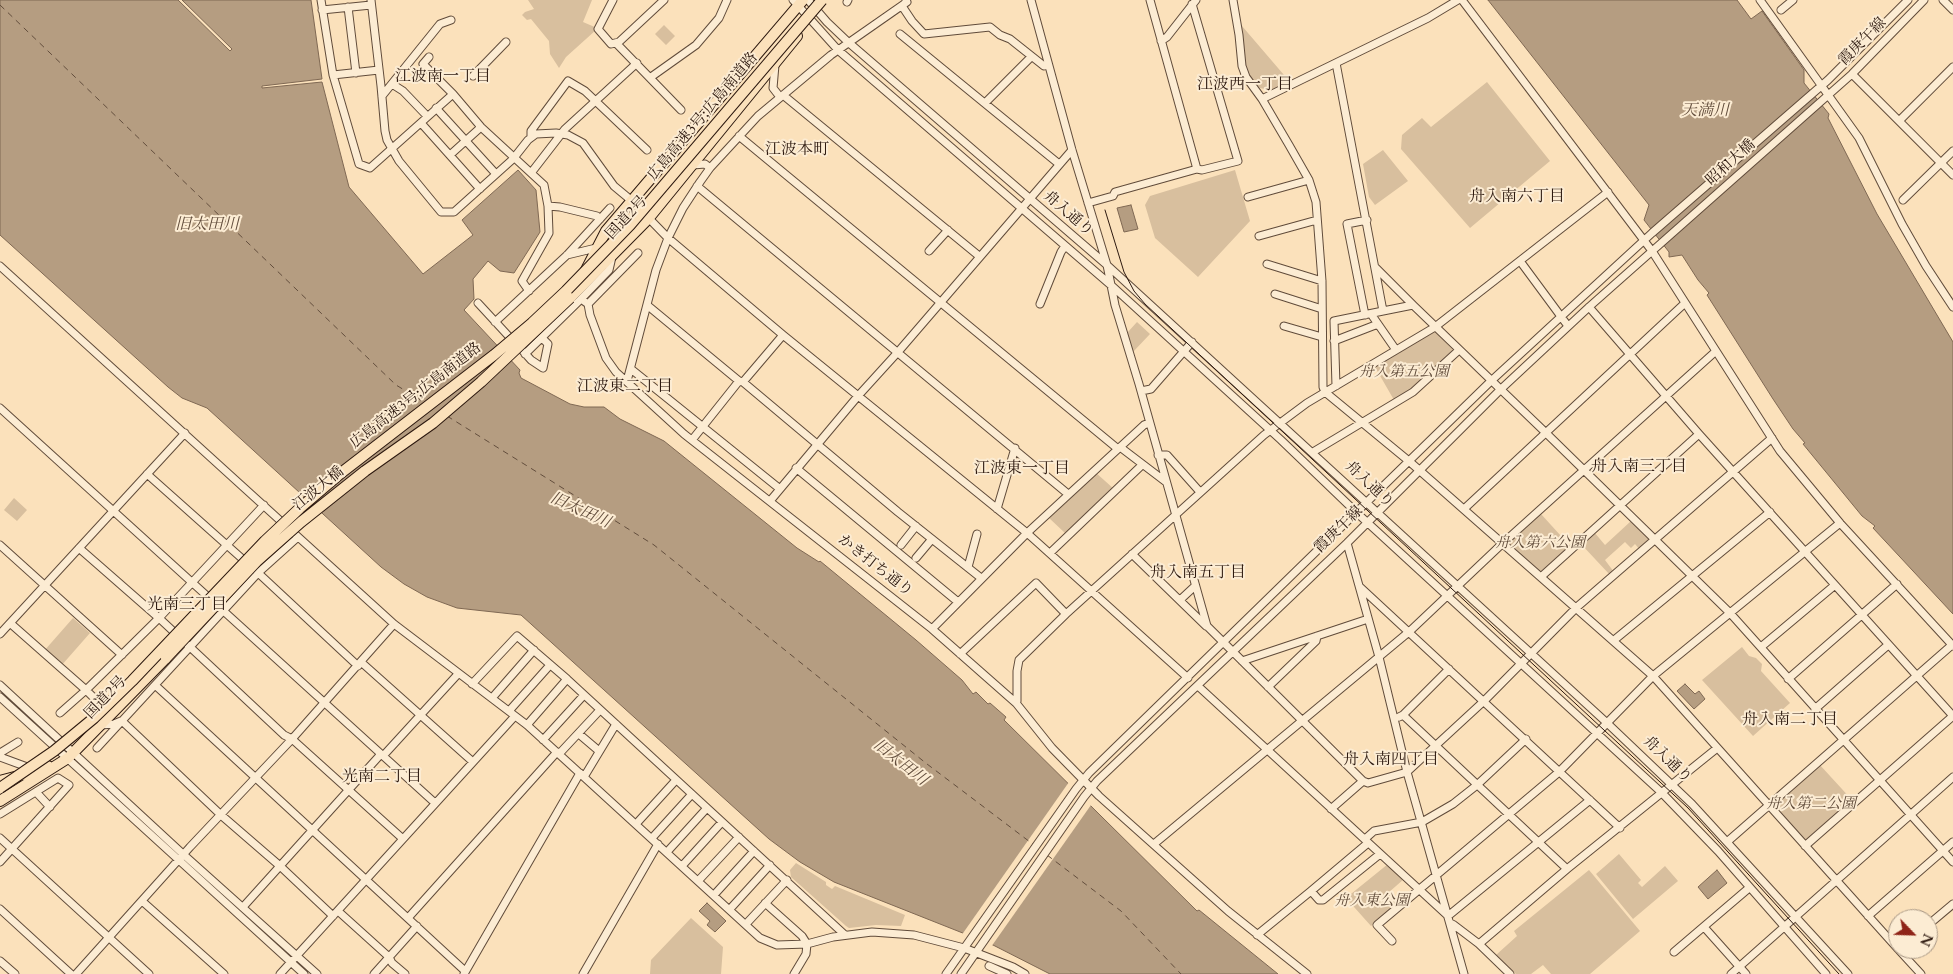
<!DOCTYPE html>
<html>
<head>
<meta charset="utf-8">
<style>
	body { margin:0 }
	#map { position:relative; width:1953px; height:974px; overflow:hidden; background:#fbe1bb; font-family:Cardo,serif }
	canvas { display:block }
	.north { position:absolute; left:1888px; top:909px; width:50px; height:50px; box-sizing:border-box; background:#fcecd3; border:1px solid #a99885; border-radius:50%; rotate:114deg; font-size:14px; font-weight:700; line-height:20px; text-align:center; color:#2d190f }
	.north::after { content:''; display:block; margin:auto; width:18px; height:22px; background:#8f2418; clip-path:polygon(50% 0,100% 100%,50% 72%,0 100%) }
</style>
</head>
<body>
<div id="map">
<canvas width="1953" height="974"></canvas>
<div class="north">N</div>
</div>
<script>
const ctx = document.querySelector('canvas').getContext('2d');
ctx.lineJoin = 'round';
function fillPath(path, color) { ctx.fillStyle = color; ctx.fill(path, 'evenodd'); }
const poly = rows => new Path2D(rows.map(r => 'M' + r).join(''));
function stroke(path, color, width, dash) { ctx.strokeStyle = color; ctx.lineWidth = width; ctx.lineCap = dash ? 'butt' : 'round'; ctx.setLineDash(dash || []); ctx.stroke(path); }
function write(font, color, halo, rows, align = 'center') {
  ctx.font = font + ' Cardo,"Noto Serif JP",serif'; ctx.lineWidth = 4; ctx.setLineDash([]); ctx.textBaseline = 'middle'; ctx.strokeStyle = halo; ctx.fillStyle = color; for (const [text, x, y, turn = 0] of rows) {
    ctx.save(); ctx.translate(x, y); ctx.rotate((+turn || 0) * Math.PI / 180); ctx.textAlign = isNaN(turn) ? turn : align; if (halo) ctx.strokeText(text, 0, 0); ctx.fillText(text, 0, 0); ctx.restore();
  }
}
fillPath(poly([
	[528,0,592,0,583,22,597,28,596,30,566,57,559,68,550,54,549,41,531,19,527,20,522,15,525,12,534,9],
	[664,25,675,36,666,45,655,34],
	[1242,26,1290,82,1273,91,1260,88,1252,81,1246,67],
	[1487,82,1550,161,1470,228,1401,149,1402,135,1422,118,1431,127],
	[1383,150,1408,181,1375,205,1369,197,1363,164],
	[1235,170,1250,221,1198,277,1155,238,1145,205,1150,196],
	[1137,322,1150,334,1133,352,1127,333],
	[1431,332,1435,332,1453,350,1453,352,1416,388,1394,400,1375,367],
	[1095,472,1114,489,1066,534,1048,517],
	[14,498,27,510,17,521,4,510],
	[1541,514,1571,547,1544,572,1540,572,1510,546,1510,542],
	[1631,521,1649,538,1649,542,1640,550,1635,544,1631,548,1625,542,1605,560,1614,572,1610,575,1581,544,1594,532,1605,545],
	[73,618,90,633,61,666,44,651],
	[1742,647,1749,656,1756,658,1762,664,1761,671,1790,703,1753,736,1702,680],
	[1819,764,1853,801,1808,841,1804,841,1774,808,1775,804],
	[1619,854,1641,880,1638,883,1642,887,1665,866,1678,881,1633,919,1596,874],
	[796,863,826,882,826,885,832,889,835,886,905,915,901,926,876,925,849,928,846,926,791,877,790,870],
	[1388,864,1404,879,1388,893,1397,904,1371,926,1346,898],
	[1589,870,1640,931,1590,974,1551,974,1543,965,1531,974,1516,974,1496,955,1517,936,1514,931],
	[691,918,723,947,721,974,650,974,651,960]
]), '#d8bf9e');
const water = poly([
	[0,0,178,0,230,51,232,49,182,0,311,0,322,79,262,86,262,88,322,82,349,187,423,274,473,235,462,220,518,170,536,190,540,232,514,273,500,271,488,261,473,279,474,299,464,310,520,370,519,373,521,378,570,404,584,407,604,407,620,419,664,441,797,548,819,562,820,561,916,640,962,680,973,694,976,692,988,704,990,703,1006,717,1004,720,1197,911,1199,910,1278,974,1050,974,993,945,834,882,800,862,769,839,521,615,457,608,427,597,404,584,381,567,207,408,182,398,168,387,0,235,0,0],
	[1488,0,1737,0,1751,19,1762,11,1804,70,1804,83,1829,114,1828,118,1877,214,1953,342,1953,614,1873,528,1875,526,1862,516,1803,444,1805,443,1793,429,1773,399,1707,295,1709,293,1698,280,1682,255,1669,257,1669,252,1644,220,1649,205,1488,0],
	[1131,205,1138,229,1124,232,1117,208,1131,205],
	[1685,684,1695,694,1699,691,1705,699,1694,709,1677,691,1685,684],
	[1717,870,1727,883,1708,899,1698,887,1717,870],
	[707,903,726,921,715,932,707,925,710,921,699,911,707,903]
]);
fillPath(water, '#b59d81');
stroke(water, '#7f6853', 1);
fillPath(poly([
	[1069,782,1091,805,991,947,961,936]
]), '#fbe1bb');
stroke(poly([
	[0,5,396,385,424,402],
	[447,416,654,545,927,764,1034,845],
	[1047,855,1121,911,1181,974]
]), '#634e3d', 1, [6, 5]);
const minor = poly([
	[321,0,333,75,359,164,370,168,453,94],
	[371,0,381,86,385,131,387,140,399,161,441,212,454,212,513,159,528,140,536,134,556,133,568,135,583,143,614,186,632,201,668,238,783,335,1027,533,1188,678],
	[613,0,598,29,611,44,619,42,664,0],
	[793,0,838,50,1112,286,1281,440,1357,513,1662,793,1718,851,1826,974],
	[808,0,827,22,848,42,1107,265,1606,722,1692,804,1848,974],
	[1031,0,1072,150,1107,265,1115,305,1139,384,1207,626,1363,781,1368,783,1407,772,1484,701,1577,607,1772,438],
	[1150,0,1197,169],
	[1233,0,1239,35,1242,66,1246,77,1262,99,1289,145,1309,180,1316,202,1322,281,1323,387,1325,392,1410,462,1653,676,1898,949],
	[1462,0,1652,251,1780,451,1840,523,1953,646],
	[1760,0,1859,138,1902,224,1926,266,1953,307],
	[1943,0,1953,10],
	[847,2,848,0],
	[902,6,912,21,924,34,990,27,1000,35,1010,39,1044,66,1048,65],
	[348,7,356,73],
	[322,10,371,5],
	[1781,10,1793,0],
	[900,34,1059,164],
	[1161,41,1167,37,1196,0],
	[616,43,681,110],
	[429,57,423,64,453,94,481,127,544,185,548,206,549,233,522,281,529,291],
	[775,65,773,88,780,97],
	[1852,74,1953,175],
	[333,75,379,70],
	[473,76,506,42],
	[651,77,696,45,719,18,727,0],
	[392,84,403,91,427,116],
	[783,95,979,256],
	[382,96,440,24,451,20],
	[1262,99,1428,18,1458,0],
	[985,103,1031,57],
	[436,108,496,174],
	[1899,121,1953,67],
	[421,123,480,189],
	[739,136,1118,449],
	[531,137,531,131,568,81,585,91,647,150],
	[450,155,481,127],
	[693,165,705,164,710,168],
	[531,173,565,129,637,63],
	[697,186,1068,494],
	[1248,197,1309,180],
	[1903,200,1953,151],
	[1088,203,1113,196,1115,192,1197,169,1202,170,1238,161,1192,4],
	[548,206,560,207,597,216,600,219],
	[1259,236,1317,220],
	[929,251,948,230],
	[567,255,596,248],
	[1520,261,1568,326],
	[1267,264,1322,281],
	[0,266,394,624,527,725,760,938,777,945,807,944,833,937,872,932,914,935,964,948,1013,967,1025,974],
	[1376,268,1413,305],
	[1275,294,1322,309],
	[581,299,609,270,612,257],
	[478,303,514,342],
	[588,304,638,253],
	[1040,304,1061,252,1065,246],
	[647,305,739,381,743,382,898,512,981,578],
	[1589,307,1699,434,1953,716],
	[1383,311,1413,305,1545,432,1730,613,1953,862],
	[1371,314,1396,350],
	[1365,315,1347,224,1367,220],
	[495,322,567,255,610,208],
	[1284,326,1322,337],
	[1334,341,1378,324],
	[523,351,531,360,543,368,548,344,542,338],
	[525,354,581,299,588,304,590,315,606,358,616,372,684,434,932,629,1016,703,1052,748,1099,796,1228,911,1307,974],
	[631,369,780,489],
	[627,381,656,270,668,238,683,208,700,182,710,168,758,116,831,55,907,2,906,0],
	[743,382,783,335],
	[1336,386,1334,321,1383,311,1336,63],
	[1141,391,1151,389,1192,342],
	[0,408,435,803],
	[692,440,739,381],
	[1120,447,1166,482],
	[1313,452,1413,392,1459,350],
	[1158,455,1167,455,1200,492],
	[796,468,958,602],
	[147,474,247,563],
	[770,501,858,396,898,352,1072,150],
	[997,509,1015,448],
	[1464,509,1685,303],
	[1347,543,1379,657,1407,772,1464,974],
	[0,545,122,655],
	[901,545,916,526],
	[79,548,159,618,284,735,292,739,403,839],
	[1050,553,1142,465],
	[1132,554,1206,626],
	[916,558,932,539],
	[968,567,977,534],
	[255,570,358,666],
	[1542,576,1699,434],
	[1360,587,1620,828],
	[1180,600,1195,586],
	[10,623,86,690,100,704,104,712],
	[932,629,1027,533,1144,425,1149,423],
	[0,634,185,433],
	[1613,641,1770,512],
	[1761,647,1835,585],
	[960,654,1036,583,1066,614],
	[1242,661,1368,619],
	[361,662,473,762],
	[1788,679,1897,584],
	[472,684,517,636,567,679,845,935],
	[0,685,184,855,317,974],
	[155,685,465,971],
	[1198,686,1448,916,1590,800],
	[1268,687,1316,641,1317,636],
	[0,697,304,974],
	[492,698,534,650],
	[1016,703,1017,701,1017,671,1019,660,1066,614,1264,435,1307,403,1435,327,1608,192],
	[1815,709,1888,645],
	[509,711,550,665],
	[60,713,86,690,159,618,264,505],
	[1403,715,1567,869],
	[1399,717,1403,715,1449,669],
	[122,721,221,815,280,866,333,916],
	[101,725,114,724,121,721],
	[527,725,567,679],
	[579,734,599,751],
	[543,740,584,695],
	[97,748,258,573,298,537],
	[0,753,18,742],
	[559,754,600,710],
	[383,756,458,674],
	[0,757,30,768],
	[584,777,616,724],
	[36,792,50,807],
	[1331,809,1363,781],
	[0,814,58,778,69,785,0,862],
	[636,824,676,780],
	[0,838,149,974],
	[652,838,692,794],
	[1365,839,1374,831,1422,822,1453,804,1477,785,1526,739],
	[1727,842,1952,645],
	[1154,844,1410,631,1503,543,1716,351],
	[1805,846,1953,716],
	[667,852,707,808],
	[682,866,722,822],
	[698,881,739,837],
	[1311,891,1368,843],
	[714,895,754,851],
	[142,901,224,974],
	[765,903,802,936,807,944,806,954,794,974],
	[243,907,381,754],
	[0,909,71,974],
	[730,909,770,865],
	[338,911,389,957,392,963,405,974],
	[1868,916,1953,842],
	[408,918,557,752],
	[1450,923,1454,925,1479,944,1510,974],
	[746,924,787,880],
	[1928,925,1953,904],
	[1704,927,1746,974],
	[1257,935,1311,891,1319,900,1323,900,1380,854],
	[1392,941,1377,925,1559,772,1653,676,1840,523],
	[1479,944,1567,869,1716,749],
	[1898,949,1921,974],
	[1674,952,1749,888],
	[0,961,15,974],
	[989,966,1007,974],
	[76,974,190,847,292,739,394,624],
	[280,974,515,716],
	[374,974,417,926],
	[464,974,580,773],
	[583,974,658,844],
	[946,974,1076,789,1089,773,1491,381,1652,233,1828,80,1908,0],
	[961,974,1084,797,1097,781,1347,543,1500,390,1589,307,1852,74,1924,0],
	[1731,974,1953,777]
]);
const highway = poly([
	[586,270,606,231,803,0],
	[570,298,648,219,797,36],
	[0,781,26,774,48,766],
	[0,801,68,758,166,658]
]);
stroke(minor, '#604b3a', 9);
stroke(highway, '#2d190f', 12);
stroke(minor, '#fcecd3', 7);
stroke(highway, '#fbe1bb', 10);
stroke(poly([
	[1105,210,1124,272,1134,291,1145,304,1688,808,1839,974]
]), '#2d190f', 1);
const highwayBridge = poly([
	[166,658,257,561,301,522,365,471,433,423,481,382,570,298],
	[0,788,54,751,94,718,132,681,265,541,300,508,341,473,494,355,532,323,566,291,630,225,822,0]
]);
stroke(highwayBridge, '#2d190f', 12, []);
stroke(highwayBridge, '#fbe1bb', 10);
write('15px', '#2d190f', '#fcecd3', [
	["霞庚午線",1863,42,-45],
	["広島高速3号;広島南道路",703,117,-50],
	["昭和大橋",1731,163,-42],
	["舟入通り",1068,214,41],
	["国道2号",627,218,-47],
	["広島高速3号;広島南道路",416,396,-38],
	["舟入通り",1369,485,43],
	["江波大橋",319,489,-39],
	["霞庚午線",1339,530,-44],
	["かき打ち通り",875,566,38],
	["国道2号",106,698,-46],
	["舟入通り",1667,760,44]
]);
write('italic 15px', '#604b3a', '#fcecd3', [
	["舟入第五公園",1404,373],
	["舟入第六公園",1540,544],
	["舟入第二公園",1811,805],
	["舟入東公園",1372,902]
]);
write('16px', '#2d190f', '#fcecd3', [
	["江波南一丁目",443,77],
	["江波西一丁目",1245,85],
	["江波本町",797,150],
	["舟入南六丁目",1517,197],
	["江波東二丁目",625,387],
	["舟入南三丁目",1639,467],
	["江波東一丁目",1022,469],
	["舟入南五丁目",1198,573],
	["光南三丁目",187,605],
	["舟入南二丁目",1790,720],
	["舟入南四丁目",1391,760],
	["光南二丁目",382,777]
]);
write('italic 16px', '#634e3d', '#fcecd3', [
	["天満川",1705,111],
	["旧太田川",207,225],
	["旧太田川",580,511,24],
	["旧太田川",900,763,38]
]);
</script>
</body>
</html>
